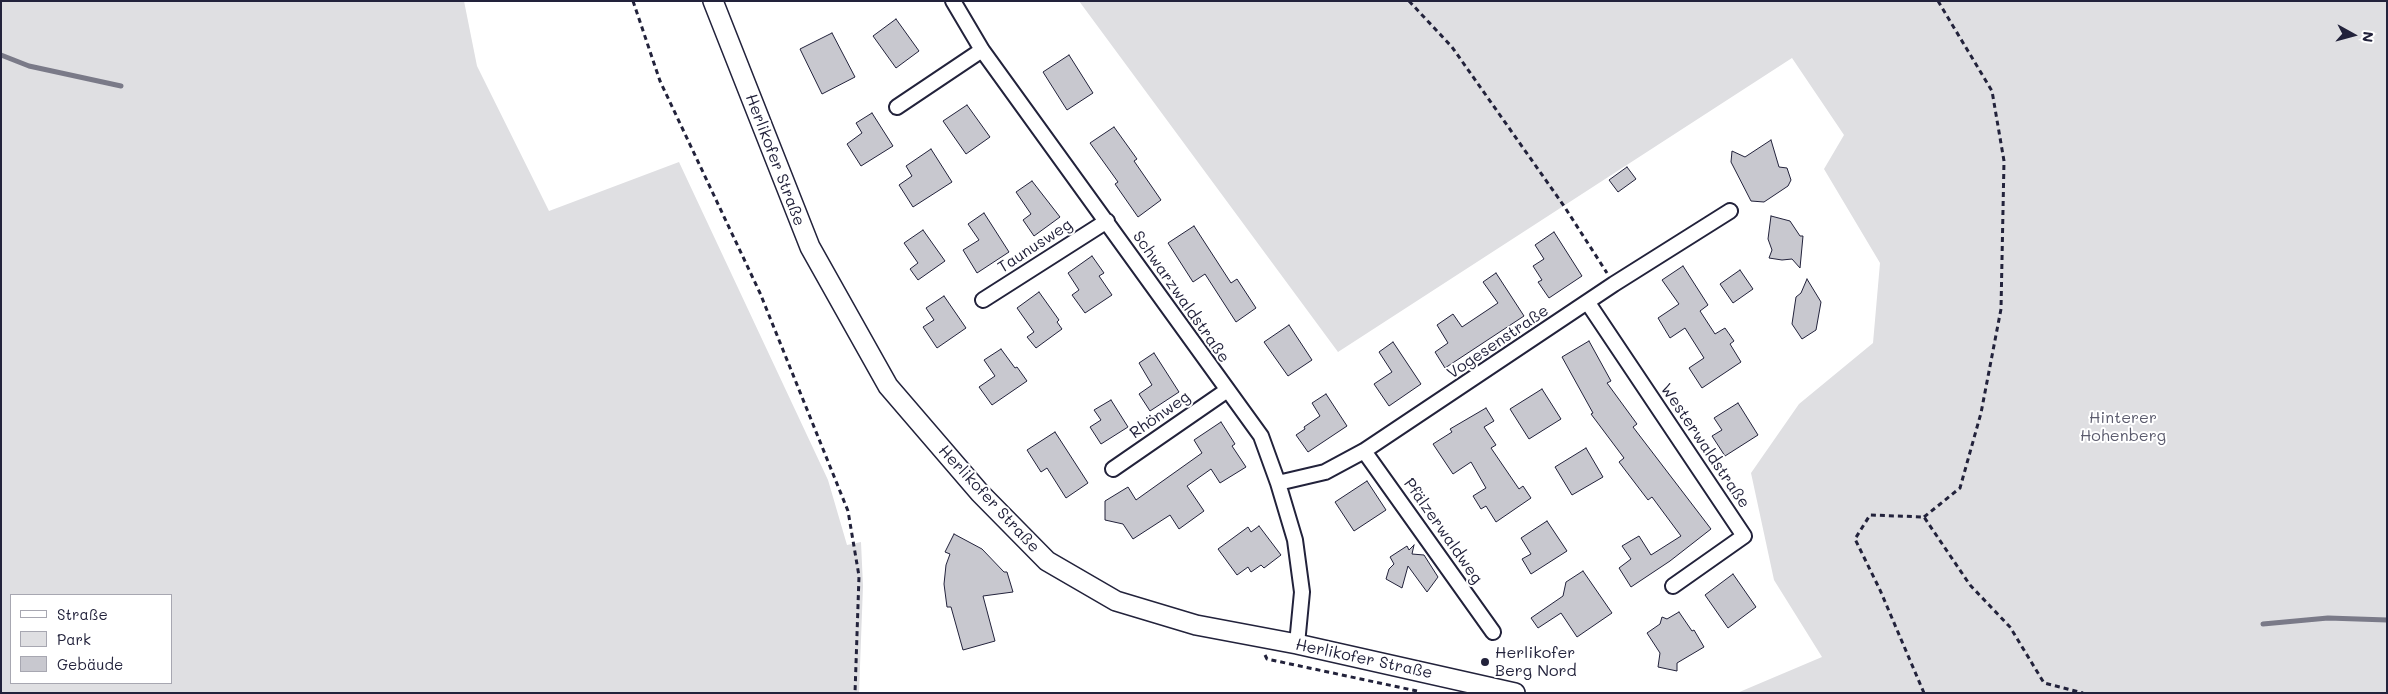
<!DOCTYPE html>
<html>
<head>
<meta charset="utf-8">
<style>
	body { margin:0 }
	#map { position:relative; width:2388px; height:694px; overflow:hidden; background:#fff; font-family:Mali,sans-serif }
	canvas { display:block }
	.frame { position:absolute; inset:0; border:2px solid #22223b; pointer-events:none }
	.legend { position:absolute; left:10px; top:594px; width:162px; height:90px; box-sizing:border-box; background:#fff; border:1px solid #a7a7b1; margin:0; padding:6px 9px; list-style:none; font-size:15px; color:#22223b }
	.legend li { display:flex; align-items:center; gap:10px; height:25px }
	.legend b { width:25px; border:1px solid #a7a7b1 }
	.north { position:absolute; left:2328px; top:10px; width:50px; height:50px; -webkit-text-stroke:4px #fff; paint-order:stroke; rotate:97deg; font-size:14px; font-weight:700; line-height:20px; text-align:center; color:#22223b }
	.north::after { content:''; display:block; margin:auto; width:18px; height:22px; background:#22223b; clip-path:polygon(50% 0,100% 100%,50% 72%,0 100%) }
</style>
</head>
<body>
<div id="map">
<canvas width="2388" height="694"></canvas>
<div class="frame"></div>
<ul class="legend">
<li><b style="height:6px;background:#fff"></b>Straße</li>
<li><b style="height:14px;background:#dfdfe2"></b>Park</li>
<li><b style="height:14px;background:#c8c8cf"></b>Gebäude</li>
</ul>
<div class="north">N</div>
</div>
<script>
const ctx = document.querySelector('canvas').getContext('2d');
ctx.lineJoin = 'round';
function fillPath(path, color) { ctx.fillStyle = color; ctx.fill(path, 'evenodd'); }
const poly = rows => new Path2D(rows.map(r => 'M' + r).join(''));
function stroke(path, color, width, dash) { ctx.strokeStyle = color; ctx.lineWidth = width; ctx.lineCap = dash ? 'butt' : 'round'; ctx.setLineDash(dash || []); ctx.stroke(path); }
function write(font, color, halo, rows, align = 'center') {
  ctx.font = font + ' Mali,sans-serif'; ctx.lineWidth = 4; ctx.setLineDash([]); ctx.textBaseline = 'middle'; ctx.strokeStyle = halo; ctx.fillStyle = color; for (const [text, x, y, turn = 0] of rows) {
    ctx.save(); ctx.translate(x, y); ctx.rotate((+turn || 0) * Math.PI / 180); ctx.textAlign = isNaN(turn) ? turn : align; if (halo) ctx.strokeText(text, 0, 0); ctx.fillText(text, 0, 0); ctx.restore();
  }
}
fillPath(poly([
	[1,1,464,1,477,66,549,211,679,162,828,480,847,545,861,542,863,586,859,693,1,693],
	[11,595,171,595,171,683,11,683],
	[1079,1,2387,1,2387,693,1737,693,1822,657,1774,580,1751,473,1799,404,1873,343,1880,263,1824,169,1844,135,1792,58,1338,352]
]), '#dfdfe2');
stroke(poly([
	[1,55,29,66,121,86],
	[2263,624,2328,618,2387,620]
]), '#7a7a88', 5);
const building = poly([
	[896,19,919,51,896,68,873,36,896,19],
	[832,33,855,77,822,94,800,49,832,33],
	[1069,55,1093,93,1067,110,1043,72,1069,55],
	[967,105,990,137,966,154,943,121,967,105],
	[872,113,893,146,861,166,847,144,862,133,856,123,872,113],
	[1114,127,1137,159,1134,161,1161,200,1138,217,1115,184,1118,182,1090,143,1114,127],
	[1771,140,1779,167,1787,168,1791,180,1788,186,1764,202,1751,201,1731,162,1732,151,1745,157,1771,140],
	[931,149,952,182,913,207,899,185,912,176,906,166,931,149],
	[1627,167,1636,179,1618,192,1609,180,1627,167],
	[1032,181,1060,217,1034,236,1023,220,1031,214,1016,192,1032,181],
	[984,213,1009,252,977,273,963,250,979,240,968,224,984,213],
	[1771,216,1790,221,1800,236,1803,236,1800,268,1792,259,1782,260,1769,258,1772,250,1768,239,1771,216],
	[1194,226,1231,283,1237,279,1256,308,1236,322,1205,274,1193,282,1168,243,1194,226],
	[923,230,945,261,918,280,910,269,918,263,904,243,923,230],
	[1554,232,1582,276,1549,298,1538,282,1542,280,1533,266,1544,259,1535,245,1554,232],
	[1092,256,1104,273,1099,276,1112,295,1085,313,1072,295,1079,290,1068,273,1092,256],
	[1683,266,1708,305,1700,311,1715,334,1725,328,1734,341,1730,344,1741,362,1702,388,1689,368,1704,358,1685,328,1670,338,1658,318,1679,304,1662,280,1683,266],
	[1740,270,1753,289,1733,303,1720,284,1740,270],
	[1496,273,1524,316,1445,368,1435,352,1448,343,1437,325,1453,314,1462,327,1498,303,1483,282,1496,273],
	[1807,279,1821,302,1816,330,1802,339,1792,324,1796,297,1801,293,1807,279],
	[1039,292,1059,320,1057,322,1062,329,1036,348,1027,337,1034,332,1017,308,1039,292],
	[944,296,966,328,937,348,923,327,934,320,926,308,944,296],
	[1289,325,1312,360,1288,376,1264,342,1289,325],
	[1589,341,1611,381,1607,383,1637,424,1633,427,1711,529,1670,561,1631,587,1619,568,1631,559,1622,546,1639,536,1651,555,1681,536,1652,497,1648,500,1619,462,1624,458,1591,414,1593,413,1562,357,1589,341],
	[1393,342,1421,384,1389,406,1374,384,1392,372,1379,352,1393,342],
	[1001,349,1015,368,1017,367,1027,381,992,405,979,387,995,376,984,360,1001,349],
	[1154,353,1179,392,1150,411,1139,394,1152,385,1139,363,1154,353],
	[1542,389,1561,419,1529,439,1510,409,1542,389],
	[1326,394,1347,426,1308,452,1296,435,1305,429,1304,427,1320,416,1312,403,1326,394],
	[1111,400,1128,427,1101,444,1090,427,1101,420,1094,410,1111,400],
	[1738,403,1758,435,1725,456,1712,436,1722,430,1714,418,1738,403],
	[1486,408,1494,421,1484,427,1496,445,1491,448,1519,489,1523,486,1531,498,1496,522,1486,506,1481,509,1473,496,1486,488,1471,462,1453,474,1433,444,1452,432,1450,429,1486,408],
	[1221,422,1235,444,1232,446,1246,467,1220,483,1211,469,1187,486,1204,511,1179,529,1170,515,1133,539,1123,524,1105,520,1105,501,1128,487,1136,500,1202,453,1194,440,1221,422],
	[1055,432,1088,483,1066,498,1047,468,1041,472,1027,450,1055,432],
	[1586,448,1603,477,1572,495,1555,467,1586,448],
	[1367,481,1386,510,1354,531,1335,502,1367,481],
	[1547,521,1567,551,1531,574,1522,559,1531,554,1521,538,1547,521],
	[1259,526,1281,555,1264,568,1261,565,1251,572,1248,567,1237,575,1218,549,1248,527,1251,532,1259,526],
	[954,534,982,549,1004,572,1007,572,1013,592,983,596,995,641,963,650,951,607,947,607,944,584,946,565,950,554,945,552,954,534],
	[1414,545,1412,554,1424,555,1438,577,1427,592,1408,566,1402,588,1386,579,1389,569,1394,564,1390,557,1407,546,1409,550,1414,545],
	[1583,571,1612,613,1577,637,1561,613,1538,628,1531,618,1563,596,1566,582,1583,571],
	[1733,574,1756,607,1728,628,1705,595,1733,574],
	[1679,612,1692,631,1694,630,1704,647,1677,663,1677,671,1658,667,1660,653,1647,633,1660,624,1662,617,1667,619,1679,612]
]);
fillPath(building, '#c8c8cf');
stroke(building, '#22223b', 1);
const minor = poly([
	[953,1,982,50,1261,436,1278,483,1295,540,1302,592,1297,644],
	[897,107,982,50],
	[983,300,1107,221],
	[1588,303,1744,536,1673,586],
	[1364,451,1493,632],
	[1113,469,1226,391],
	[1278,483,1325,472,1364,451,1614,284,1730,211]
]);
const secondary = poly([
	[713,1,810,247,888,386,980,493,1047,561,1116,601,1196,625,1297,644,1515,693]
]);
stroke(minor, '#22223b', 18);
stroke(secondary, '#22223b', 22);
stroke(poly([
	[633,1,660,81,760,293,848,511,859,576,855,693],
	[1409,1,1452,47,1564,206,1607,273],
	[1924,517,1960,488,1981,413,2001,309,2004,161,1992,91,1938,1],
	[1265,655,1267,659,1417,691],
	[1924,693,1880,590,1855,539,1870,515,1924,517,1970,585,2010,627,2044,683,2083,693]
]), '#22223b', 3, [5, 4]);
stroke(minor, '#fff', 14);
stroke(secondary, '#fff', 19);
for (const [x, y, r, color] of [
	[1485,662,5,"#22223b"]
]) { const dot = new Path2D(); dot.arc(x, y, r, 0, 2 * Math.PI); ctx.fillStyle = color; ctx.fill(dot); stroke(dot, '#fff', 2); }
write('16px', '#22223b', '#fff', [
	["Herlikofer Straße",775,160,69],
	["Taunusweg",1035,246,-33],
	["Schwarzwaldstraße",1181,297,55],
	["Vogesenstraße",1498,342,-34],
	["Rhönweg",1160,415,-35],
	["Westerwaldstraße",1705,446,56],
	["Herlikofer Straße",989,499,47],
	["Pfälzerwaldweg",1443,531,55],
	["Herlikofer Straße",1364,659,12]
]);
write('16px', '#5b5b6d', '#fff', [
	["Hinterer",2123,418],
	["Hohenberg",2123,436]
]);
write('16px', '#22223b', '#fff', [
	["Herlikofer",1495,653],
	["Berg Nord",1495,671]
], 'left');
</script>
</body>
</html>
